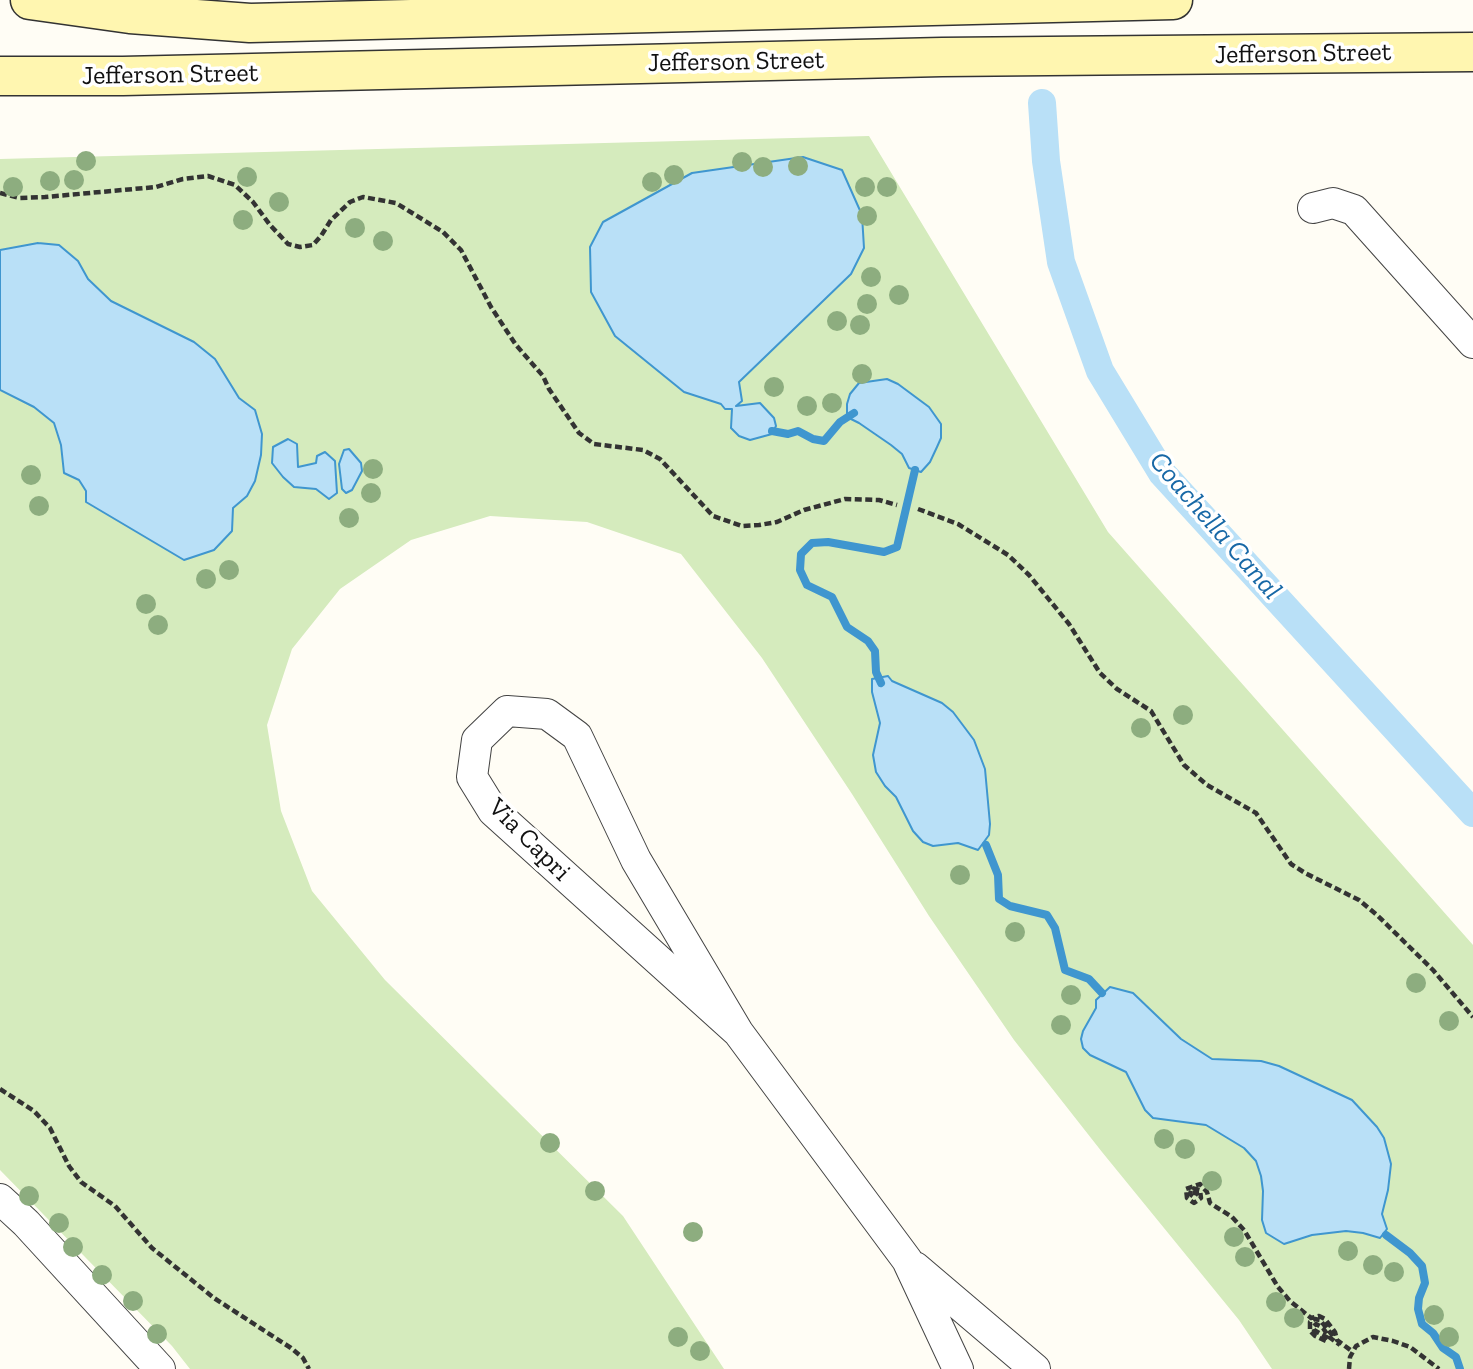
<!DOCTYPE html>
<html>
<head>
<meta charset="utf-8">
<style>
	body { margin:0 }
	canvas { display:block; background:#fffdf5 }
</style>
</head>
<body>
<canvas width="1473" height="1369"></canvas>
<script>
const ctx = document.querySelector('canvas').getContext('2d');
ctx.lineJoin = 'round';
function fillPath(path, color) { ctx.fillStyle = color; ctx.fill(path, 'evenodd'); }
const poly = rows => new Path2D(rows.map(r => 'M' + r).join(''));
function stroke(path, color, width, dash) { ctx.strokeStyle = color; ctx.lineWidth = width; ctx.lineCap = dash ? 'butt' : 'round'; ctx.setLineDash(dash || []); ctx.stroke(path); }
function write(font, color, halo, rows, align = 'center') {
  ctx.font = font + ' "Zilla Slab",serif'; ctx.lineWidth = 7; ctx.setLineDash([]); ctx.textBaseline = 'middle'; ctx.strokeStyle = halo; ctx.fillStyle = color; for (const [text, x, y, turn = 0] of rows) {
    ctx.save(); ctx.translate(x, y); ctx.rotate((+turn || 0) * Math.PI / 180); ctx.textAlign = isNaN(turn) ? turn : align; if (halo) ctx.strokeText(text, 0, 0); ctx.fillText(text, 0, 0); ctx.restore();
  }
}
fillPath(poly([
	[869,136,1108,532,1473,945,1473,1369,1272,1369,1239,1320,1102,1152,1014,1040,929,916,852,794,762,658,681,554,587,522,490,516,411,540,340,589,292,649,267,725,281,811,312,891,385,980,623,1216,724,1369,190,1369,172,1346,0,1170,0,159]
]), '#d5ebbd');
const water = poly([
	[803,157,842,170,862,215,864,248,851,274,739,382,742,401,736,406,760,403,774,418,776,426,772,434,750,440,739,436,731,428,732,409,725,409,721,404,684,392,615,336,591,292,590,247,603,222,692,173,803,157],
	[38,243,59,245,78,261,88,279,111,301,194,342,215,359,239,398,255,410,262,434,261,455,255,481,247,496,233,508,232,531,214,550,184,560,86,502,86,491,79,480,64,473,61,445,54,423,34,407,0,390,0,250,38,243],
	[887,379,898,384,929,407,941,424,941,438,937,447,930,462,921,472,909,468,902,454,891,445,859,423,847,417,847,404,850,394,859,383,887,379],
	[288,439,297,444,298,467,316,463,317,456,325,452,335,461,337,493,329,499,316,489,294,487,283,477,272,463,273,447,288,439],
	[349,449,361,463,362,471,352,490,346,493,342,489,339,464,344,450,349,449],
	[888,676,892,681,942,703,953,712,974,740,985,769,990,824,989,835,978,850,958,843,933,846,923,842,913,831,896,797,885,786,876,772,873,755,880,723,872,692,872,679,888,676],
	[1110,987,1133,993,1181,1039,1212,1059,1261,1061,1279,1066,1352,1100,1377,1127,1384,1138,1391,1164,1388,1190,1382,1214,1387,1229,1380,1238,1363,1233,1346,1231,1312,1235,1284,1244,1266,1233,1262,1220,1263,1191,1261,1176,1256,1161,1244,1148,1206,1125,1153,1118,1145,1110,1126,1072,1090,1055,1083,1048,1081,1039,1083,1031,1096,1008,1096,1000,1110,987]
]);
fillPath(water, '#b9e0f7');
stroke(water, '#3f96cf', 2);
stroke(poly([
	[772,431,788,434,798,431,813,439,824,441,840,422,854,413],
	[881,683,876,672,875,651,868,641,847,627,832,597,807,585,800,570,801,554,812,543,828,542,884,552,897,547,915,470],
	[986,845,998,875,999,899,1010,906,1047,915,1055,928,1065,970,1089,979,1102,993],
	[1386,1235,1410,1253,1422,1266,1425,1283,1419,1298,1418,1309,1422,1324,1433,1333,1443,1348,1456,1357,1460,1369]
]), '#3f96cf', 8);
stroke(poly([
	[1042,103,1046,161,1061,262,1100,371,1162,473,1473,813]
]), '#b9e0f7', 28);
const minor = poly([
	[1313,208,1333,203,1354,210,1473,343],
	[738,1032,493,811,472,777,477,740,507,711,547,714,577,736,636,860,738,1032,907,1260,958,1369],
	[0,1199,26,1223,160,1369],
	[915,1267,1035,1369]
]);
const secondary = poly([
	[30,0,130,14,250,23,1173,0],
	[0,76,123,76,942,57,1473,52]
]);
stroke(minor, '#444', 32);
stroke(secondary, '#333', 41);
stroke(poly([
	[0,193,20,198,45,197,156,187,183,179,208,176,235,185,253,202,270,225,288,244,300,247,313,245,321,236,331,220,350,202,363,197,396,203,443,232,461,250,491,307,516,345,543,376,549,389,579,433,594,444,643,450,660,459,713,516,742,526,759,525,777,522,804,510,845,499,879,500,897,505],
	[918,509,958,524,1008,555,1029,575,1069,624,1100,673,1117,689,1151,711,1184,765,1207,785,1256,813,1291,864,1305,873,1359,900,1377,915,1433,970,1473,1017],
	[0,1089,34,1111,50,1128,69,1166,81,1182,115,1206,152,1248,214,1298,291,1348,303,1358,309,1369],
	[1193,1193,1197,1193,1194,1197,1190,1194,1192,1188,1200,1190,1201,1198,1194,1203,1187,1198,1186,1189,1200,1184,1207,1192,1210,1203,1232,1217,1244,1230,1278,1287,1290,1301,1311,1318,1319,1316,1325,1319,1335,1332,1337,1340,1353,1352],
	[1333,1336,1320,1320,1315,1319,1310,1322,1310,1331,1315,1336,1326,1341,1328,1338,1314,1330,1313,1327,1316,1324,1323,1328,1329,1337,1340,1345],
	[1349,1369,1350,1357,1356,1346,1373,1337,1393,1341,1410,1347,1439,1369]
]), '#333', 4.5, [7, 3.5]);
stroke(minor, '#fff', 30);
stroke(secondary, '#fff6b0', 38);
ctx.fillStyle = '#8dad7f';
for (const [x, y] of [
	[86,161],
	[742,162],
	[798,166],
	[763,167],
	[674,175],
	[247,177],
	[74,180],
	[50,181],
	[652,182],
	[13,187],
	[865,187],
	[887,187],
	[279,202],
	[867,216],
	[243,220],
	[355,228],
	[383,241],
	[871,277],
	[899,295],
	[867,304],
	[837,321],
	[860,325],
	[862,374],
	[774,387],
	[832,403],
	[807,406],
	[373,469],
	[31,475],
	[371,493],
	[39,506],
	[349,518],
	[229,570],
	[206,579],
	[146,604],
	[158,625],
	[1183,715],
	[1141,728],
	[960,875],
	[1015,932],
	[1416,983],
	[1071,995],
	[1449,1021],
	[1061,1025],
	[1164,1139],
	[550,1143],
	[1185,1149],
	[1212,1181],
	[595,1191],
	[29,1196],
	[59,1223],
	[693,1232],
	[1234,1237],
	[73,1247],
	[1348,1251],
	[1245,1257],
	[1373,1265],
	[1394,1272],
	[102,1275],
	[133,1301],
	[1276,1302],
	[1434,1315],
	[1294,1318],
	[157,1334],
	[678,1337],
	[1449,1337],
	[700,1351]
]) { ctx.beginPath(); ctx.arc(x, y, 10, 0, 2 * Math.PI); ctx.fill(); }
write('26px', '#111', '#fff', [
	["Jefferson Street",1303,54,-1],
	["Jefferson Street",736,62,-1],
	["Jefferson Street",170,75,-1],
	["Via Capri",529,840,45]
]);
write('italic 28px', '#1768a6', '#fff', [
	["Coachella Canal",1215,526,49]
]);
</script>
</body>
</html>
